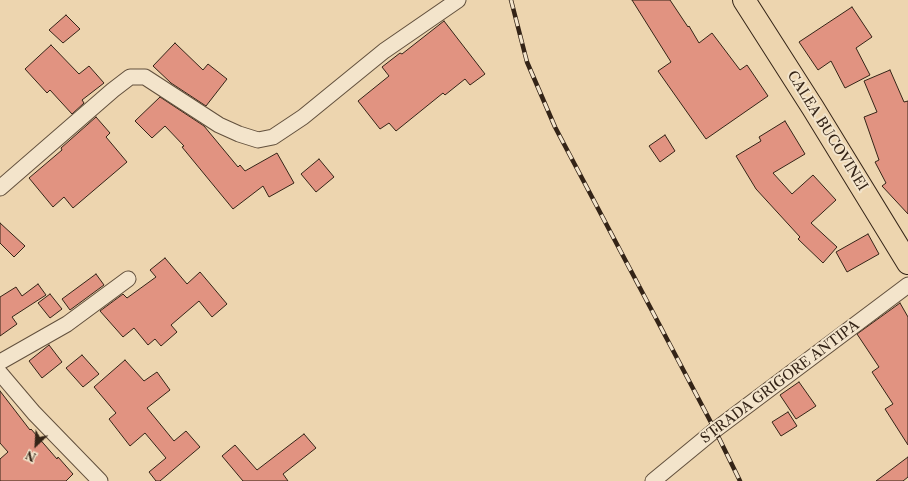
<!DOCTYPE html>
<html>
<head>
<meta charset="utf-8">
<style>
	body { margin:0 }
	#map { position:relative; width:908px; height:481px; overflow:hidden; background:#edd5af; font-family:"Libre Caslon Text",serif }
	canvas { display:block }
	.north { position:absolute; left:16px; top:425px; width:40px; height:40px; -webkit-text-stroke:3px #f3e4cb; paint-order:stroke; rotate:205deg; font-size:11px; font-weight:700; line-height:16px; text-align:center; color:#342417 }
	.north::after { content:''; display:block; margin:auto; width:14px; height:18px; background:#342417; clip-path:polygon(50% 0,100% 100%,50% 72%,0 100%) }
</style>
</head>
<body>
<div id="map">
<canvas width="908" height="481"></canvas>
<div class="north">N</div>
</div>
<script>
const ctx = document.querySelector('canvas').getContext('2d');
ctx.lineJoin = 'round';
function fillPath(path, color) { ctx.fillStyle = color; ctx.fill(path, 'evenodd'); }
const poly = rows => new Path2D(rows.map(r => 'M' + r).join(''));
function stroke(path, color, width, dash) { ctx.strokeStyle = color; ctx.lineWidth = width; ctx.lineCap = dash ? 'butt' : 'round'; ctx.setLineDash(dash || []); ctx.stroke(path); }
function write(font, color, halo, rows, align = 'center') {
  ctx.font = font + ' "Libre Caslon Text",serif'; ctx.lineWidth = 4; ctx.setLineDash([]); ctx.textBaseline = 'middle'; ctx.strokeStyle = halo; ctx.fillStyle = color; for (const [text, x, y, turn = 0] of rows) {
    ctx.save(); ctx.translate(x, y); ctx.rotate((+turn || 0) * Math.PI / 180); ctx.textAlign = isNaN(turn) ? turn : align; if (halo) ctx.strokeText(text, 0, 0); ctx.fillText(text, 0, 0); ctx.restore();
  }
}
const building = poly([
	[632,0,670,0,688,27,689,26,699,43,712,33,740,70,747,65,768,96,706,139,658,71,671,62,632,0],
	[852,7,872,37,856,48,870,75,845,88,831,61,818,70,799,42,852,7],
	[66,15,80,29,63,43,49,30,66,15],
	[444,21,485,74,470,85,465,79,445,95,443,93,396,131,389,123,380,129,358,101,389,76,382,67,400,53,402,54,444,21],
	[175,43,203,70,208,64,227,79,206,106,171,83,153,66,175,43],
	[51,45,79,74,89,66,104,83,82,100,84,103,72,114,50,90,47,93,25,69,51,45],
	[890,70,904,102,908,101,908,214,882,186,886,183,875,162,879,160,864,117,877,112,864,81,890,70],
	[160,97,204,126,238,167,240,165,245,171,277,153,294,183,269,197,263,186,233,209,182,147,184,146,165,126,152,138,135,121,160,97],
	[96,117,110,133,106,137,127,162,73,208,64,197,53,207,29,178,62,150,61,148,96,117],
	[785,121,805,154,773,173,792,194,813,175,836,200,811,223,837,247,823,263,798,239,800,237,756,189,736,156,761,141,759,137,785,121],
	[665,135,675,151,660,162,649,146,665,135],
	[319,159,334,177,316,192,301,174,319,159],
	[0,223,25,246,14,257,0,243,0,223],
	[868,234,879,254,847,272,836,252,868,234],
	[165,258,187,284,200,272,227,304,212,317,199,301,171,325,177,332,161,346,155,339,148,345,134,328,123,337,100,311,123,294,127,298,156,277,150,270,165,258],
	[96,274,104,285,70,310,62,299,96,274],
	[38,284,46,295,12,317,17,324,0,336,0,297,16,287,22,296,38,284],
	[50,294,62,309,50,318,38,303,50,294],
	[900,303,908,317,908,445,885,409,893,404,872,372,879,367,857,334,900,303],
	[49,345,62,362,42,378,29,361,49,345],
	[82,355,99,374,83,387,66,368,82,355],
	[125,360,144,381,157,372,170,390,147,408,174,441,186,431,200,447,160,481,156,481,149,472,166,458,145,433,130,446,109,419,116,413,94,387,125,360],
	[799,382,816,406,796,419,780,395,799,382],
	[0,391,30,430,31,429,57,459,58,457,73,474,66,481,0,481,0,459,8,452,0,443,0,391],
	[788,412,797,426,781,436,772,422,788,412],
	[304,434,316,448,283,474,288,481,243,481,222,456,235,445,257,470,304,434],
	[908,457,908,477,903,481,876,481,908,457]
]);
fillPath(building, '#e19381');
stroke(building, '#342417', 1);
const street = poly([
	[0,188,113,90,130,77,145,77,219,125,239,134,258,140,273,137,303,117,384,51,458,0],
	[0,362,67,324,128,279],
	[0,373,34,413,100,481],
	[653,481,715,430,908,285]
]);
const highway = poly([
	[744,0,813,108,908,263]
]);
stroke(street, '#62503d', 17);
stroke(highway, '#342417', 24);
stroke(street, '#f3e4cb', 15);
stroke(highway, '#edd5af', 22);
const rail = poly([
	[511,0,527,62,555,127,715,430,740,481]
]);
stroke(rail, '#342417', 4.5);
stroke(rail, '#f3e4cb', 3, [9]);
write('14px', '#342417', '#f3e4cb', [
	["CALEA BUCOVINEI",827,131,58],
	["STRADA GRIGORE ANTIPA",780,382,-37]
]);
</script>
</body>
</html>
